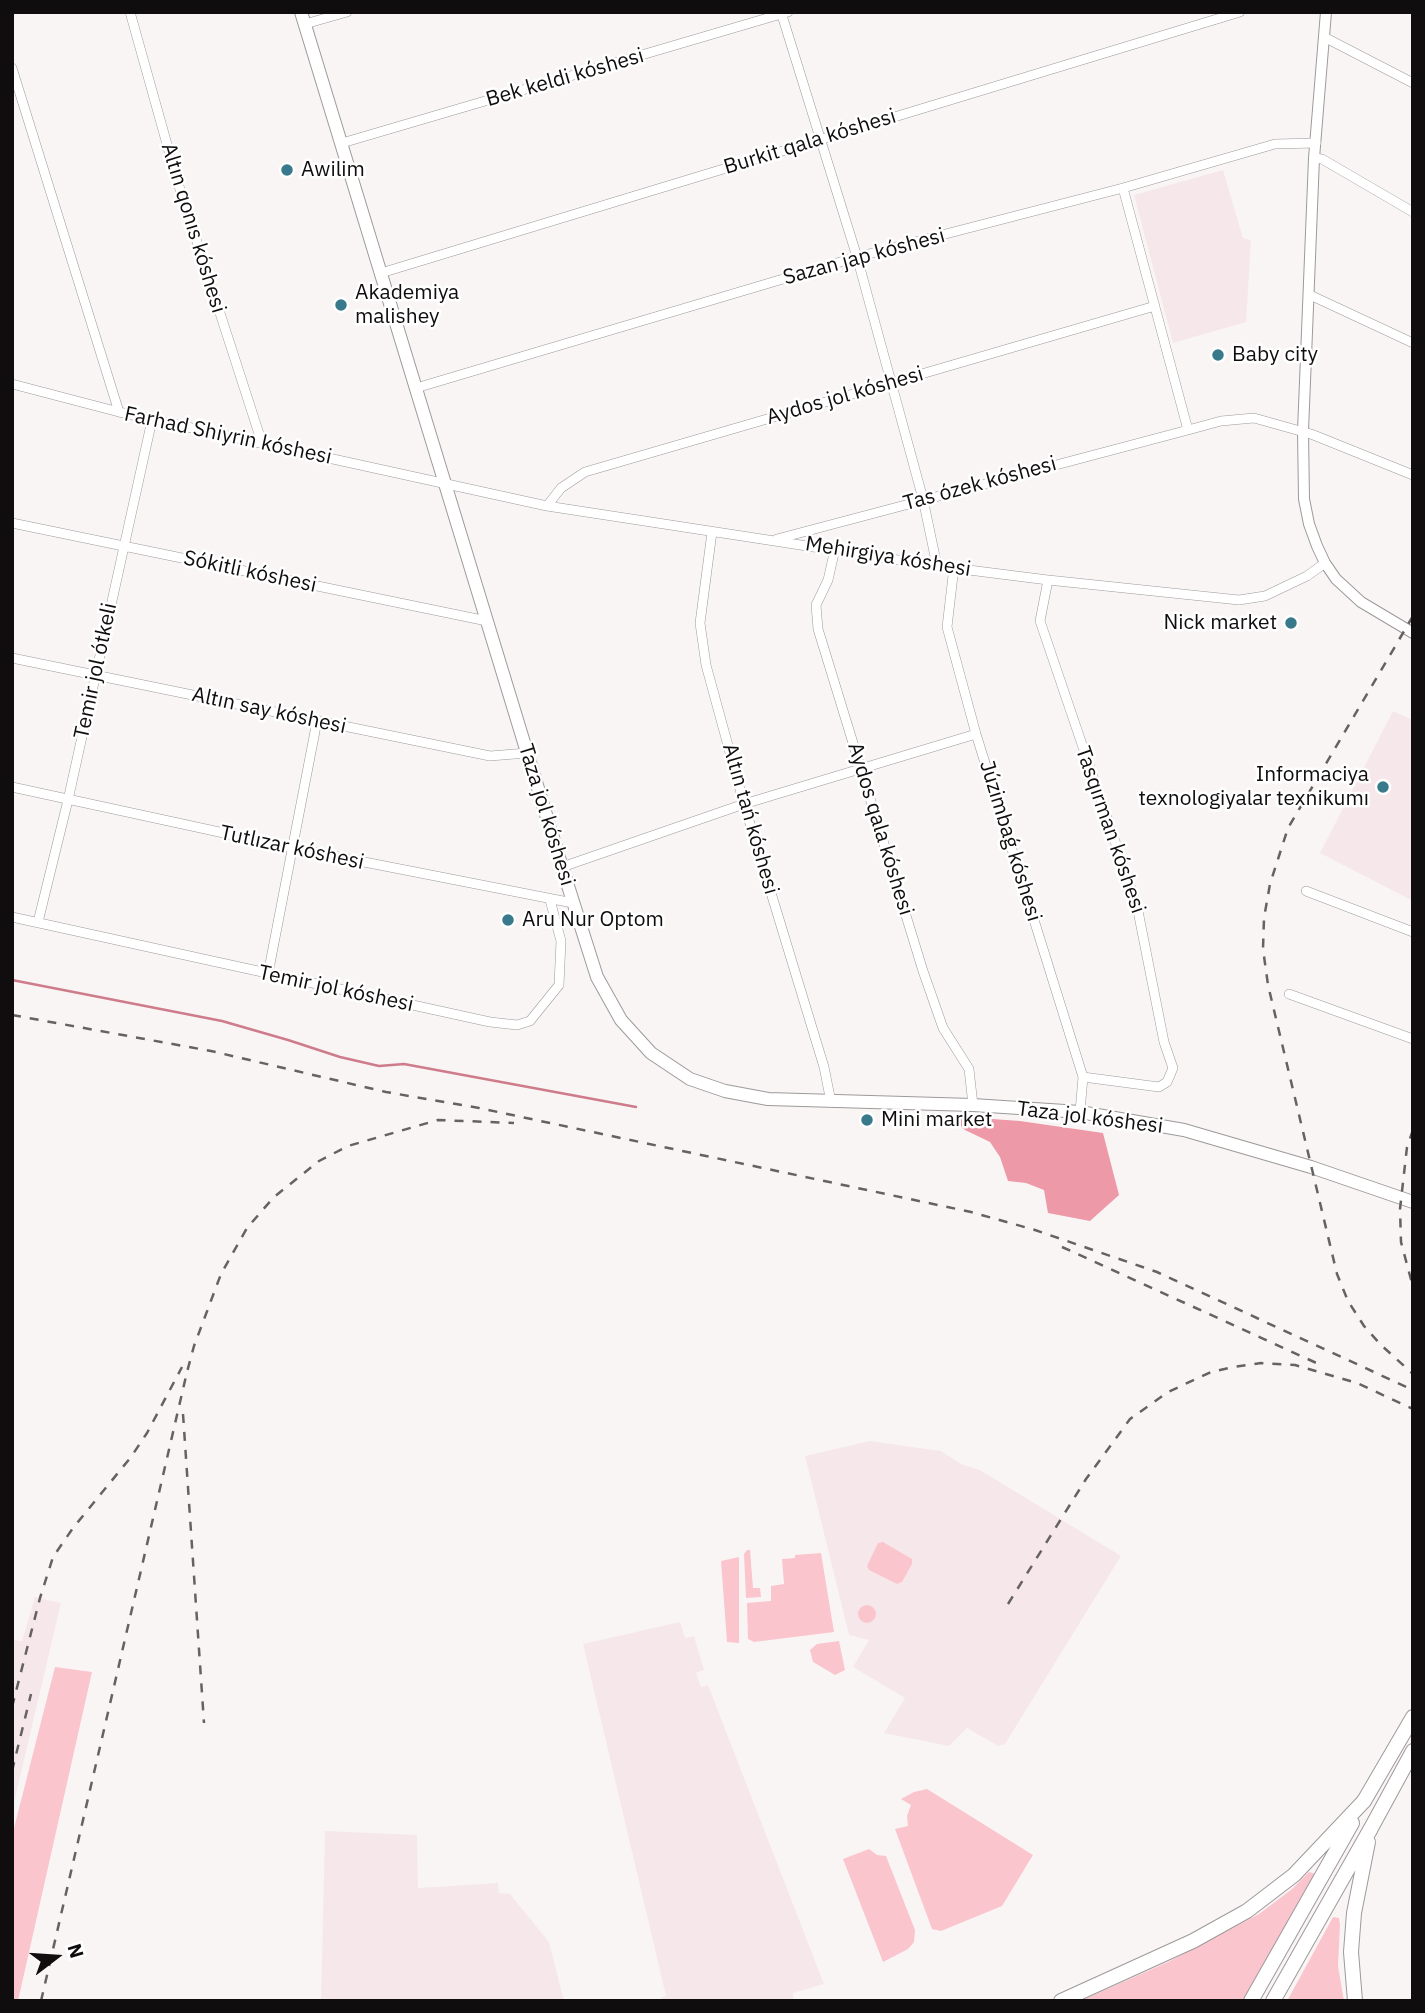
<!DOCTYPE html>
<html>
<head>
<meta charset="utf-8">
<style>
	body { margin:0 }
	#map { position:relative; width:1425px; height:2013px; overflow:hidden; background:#faf5f5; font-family:"IBM Plex Sans",sans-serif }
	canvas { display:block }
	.frame { position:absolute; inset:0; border:14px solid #0f0d0d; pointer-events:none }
	.north { position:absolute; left:21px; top:1922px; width:70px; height:70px; -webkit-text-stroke:5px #fff; paint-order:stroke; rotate:73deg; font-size:19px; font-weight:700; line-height:28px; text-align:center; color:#0f0d0d }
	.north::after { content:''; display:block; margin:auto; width:24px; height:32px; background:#0f0d0d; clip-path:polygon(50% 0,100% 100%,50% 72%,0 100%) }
</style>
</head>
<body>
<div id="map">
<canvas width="1425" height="2013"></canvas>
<div class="frame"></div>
<div class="north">N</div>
</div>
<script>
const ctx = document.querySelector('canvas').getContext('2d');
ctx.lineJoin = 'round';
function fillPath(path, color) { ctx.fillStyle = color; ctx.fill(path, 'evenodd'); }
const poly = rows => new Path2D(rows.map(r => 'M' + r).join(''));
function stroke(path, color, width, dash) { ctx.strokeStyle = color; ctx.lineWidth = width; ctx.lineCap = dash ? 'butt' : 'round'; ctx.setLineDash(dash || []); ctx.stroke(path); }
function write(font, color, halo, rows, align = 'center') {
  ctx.font = font + ' "IBM Plex Sans",sans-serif'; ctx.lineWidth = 5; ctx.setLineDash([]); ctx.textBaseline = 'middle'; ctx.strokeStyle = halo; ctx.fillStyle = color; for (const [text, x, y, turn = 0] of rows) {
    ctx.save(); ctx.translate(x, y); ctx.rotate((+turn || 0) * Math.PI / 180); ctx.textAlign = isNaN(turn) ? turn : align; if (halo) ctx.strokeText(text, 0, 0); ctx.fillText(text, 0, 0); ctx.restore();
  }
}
fillPath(poly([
	[1223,170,1243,238,1251,240,1246,322,1173,343,1134,195],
	[1393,711,1413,720,1413,901,1320,853],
	[870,1441,941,1451,961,1464,980,1470,1121,1556,1005,1744,998,1746,967,1728,949,1746,884,1733,905,1698,853,1667,869,1640,849,1635,805,1456],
	[35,1597,61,1603,12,1811,12,1640,22,1641],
	[680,1622,685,1638,694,1636,704,1670,696,1673,701,1687,708,1685,824,1984,793,1993,794,2001,662,2001,661,1998,666,1996,583,1644],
	[325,1831,417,1835,418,1888,498,1883,499,1893,510,1894,549,1942,564,2001,321,2001]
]), '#f6e8ea');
fillPath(poly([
	[883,1542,912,1559,912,1564,902,1582,897,1584,869,1570,867,1566,878,1543],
	[747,1550,750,1550,753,1588,760,1588,761,1597,746,1598,744,1554],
	[821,1553,834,1632,754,1642,748,1639,747,1603,771,1601,771,1586,784,1584,782,1559,795,1558,795,1555],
	[739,1557,739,1643,727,1642,721,1561],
	'858 1614a9 9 0 1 1 18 0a9 9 0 1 1-18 0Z',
	[839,1641,845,1670,835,1675,813,1662,810,1650,817,1644],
	[55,1667,92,1672,18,2001,12,2001,12,1836],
	[927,1789,1033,1855,1002,1906,941,1931,932,1929,895,1829,908,1826,907,1816,911,1805,901,1799,914,1792],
	[869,1849,877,1855,886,1856,915,1930,914,1942,908,1949,883,1962,843,1859],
	[1309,1872,1316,1874,1247,2001,1080,2001,1168,1962,1259,1914,1292,1889],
	[1333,1917,1339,1918,1340,1925,1338,1966,1344,2001,1287,2001]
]), '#fbc5ce');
fillPath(poly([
	[950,1116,1020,1121,1103,1133,1119,1195,1090,1221,1048,1213,1044,1190,1026,1183,1008,1181,1000,1157,990,1142,965,1130]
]), '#ee99a8');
stroke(poly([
	[12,980,222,1021,288,1040,340,1057,379,1066,404,1064,636,1107]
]), '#ce7c8b', 2.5);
const minor = poly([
	[130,12,177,180,262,443],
	[781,12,857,257,923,499,937,566],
	[305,24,347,12],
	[1324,37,1413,83],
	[12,68,119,412],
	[342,143,788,12],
	[1314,158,1322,159,1413,212],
	[1123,188,1188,430],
	[381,273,1240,12],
	[1310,295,1413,343],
	[12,384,119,412,547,506,937,566,1048,580,1239,600,1265,596,1307,576,1325,563],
	[416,388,857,257,1123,188,1275,144,1316,143],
	[547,506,561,488,585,472,1155,306],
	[12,523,487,621],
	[712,532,700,623,706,665,744,804,824,1067,831,1102],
	[777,539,1188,430,1221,421,1254,418,1311,434,1413,475],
	[835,549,828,580,816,605,818,629,923,971,943,1028,969,1069,973,1105],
	[954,567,947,627,976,734,1083,1077,1080,1112],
	[1048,580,1040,621,1137,906,1164,1042,1173,1068,1167,1082,1159,1087,1083,1077],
	[12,658,490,756,527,753],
	[12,787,293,848,573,903],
	[562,867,744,804,976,734],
	[1306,891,1413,932],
	[12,917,490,1022,517,1025,530,1021,559,985,561,941,550,900],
	[38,922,68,800,152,420],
	[268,974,317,721],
	[1289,994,1413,1039]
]);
const tertiary = poly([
	[1326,12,1314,158,1303,431,1304,499,1309,524,1317,546,1325,563,1336,579,1361,602,1413,633]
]);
const secondary = poly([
	[301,12,562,867,597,977,621,1020,651,1053,690,1079,725,1091,768,1099,973,1105,1080,1112,1184,1130,1311,1167,1413,1202]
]);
const primary = poly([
	[1364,1801,1413,1717],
	[1370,1830,1413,1751]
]);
const trunk = poly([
	[1061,2001,1193,1941,1247,1911,1294,1875,1364,1801],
	[1251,2001,1352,1823],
	[1273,2001,1370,1830],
	[1355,2001,1351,1952,1354,1913,1368,1842]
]);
stroke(minor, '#9e999a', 10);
stroke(tertiary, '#9e999a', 12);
stroke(secondary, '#9e999a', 14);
stroke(primary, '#9e999a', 16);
stroke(trunk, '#9e999a', 16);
stroke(minor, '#fff', 9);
stroke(tertiary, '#fff', 10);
stroke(secondary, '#fff', 12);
stroke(primary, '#fff', 14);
stroke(trunk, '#fff', 14);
stroke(poly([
	[1413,616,1288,828,1270,884,1264,918,1263,949,1268,985,1337,1274,1348,1301,1364,1326,1381,1345,1413,1374],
	[12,1015,211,1051,386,1092,479,1108,971,1212,1035,1230,1157,1272,1413,1390],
	[1413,1130,1407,1147,1400,1209,1401,1242,1413,1287],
	[1062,1247,1323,1366],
	[183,1414,204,1723],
	[1008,1604,1086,1479,1130,1419,1168,1392,1211,1372,1233,1367,1261,1363,1295,1365,1357,1383,1413,1409],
	[12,1707,40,1598,53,1557,73,1528,131,1457,147,1433,182,1367],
	[12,1771,31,1694],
	[41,2001,187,1372,194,1346,221,1274,247,1228,274,1197,319,1161,348,1146,438,1120,514,1123]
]), '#666262', 2.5, [9, 9]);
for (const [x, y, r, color] of [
	[287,170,7,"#387a8c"],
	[341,305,7,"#387a8c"],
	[1218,355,7,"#387a8c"],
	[1291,623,7,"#387a8c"],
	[1383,787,7,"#387a8c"],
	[508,920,7,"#387a8c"],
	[867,1120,7,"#387a8c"]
]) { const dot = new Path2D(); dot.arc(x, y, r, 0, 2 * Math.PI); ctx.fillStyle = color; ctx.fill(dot); stroke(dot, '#fff', 2.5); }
write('21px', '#0f0d0d', '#fff', [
	["Bek keldi kóshesi",565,78,-16],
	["Burkit qala kóshesi",810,142,-17],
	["Altın qonıs kóshesi",193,228,73],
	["Sazan jap kóshesi",864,257,-15],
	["Aydos jol kóshesi",845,396,-16],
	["Farhad Shiyrin kóshesi",228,436,12],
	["Tas ózek kóshesi",980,484,-15],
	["Mehirgiya kóshesi",888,557,9],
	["Sókitli kóshesi",250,572,12],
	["Temir jol ótkeli",96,671,-78],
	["Altın say kóshesi",269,711,12],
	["Taza jol kóshesi",546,815,73],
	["Altın tań kóshesi",750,819,74],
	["Aydos qala kóshesi",880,829,73],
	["Tasqırman kóshesi",1110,830,71],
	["Júzimbaǵ kóshesi",1010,841,73],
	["Tutlızar kóshesi",292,848,12],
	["Temir jol kóshesi",336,989,12],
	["Taza jol kóshesi",1090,1118,7]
]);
write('21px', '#0f0d0d', '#fff', [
	["Awilim",301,170],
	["Akademiya",355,293],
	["malishey",355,317],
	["Baby city",1232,355],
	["Nick market",1277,623,"right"],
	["Informaciya",1369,775,"right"],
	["texnologiyalar texnikumı",1369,799,"right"],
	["Aru Nur Optom",522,920],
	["Mini market",881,1120]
], 'left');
</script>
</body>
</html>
